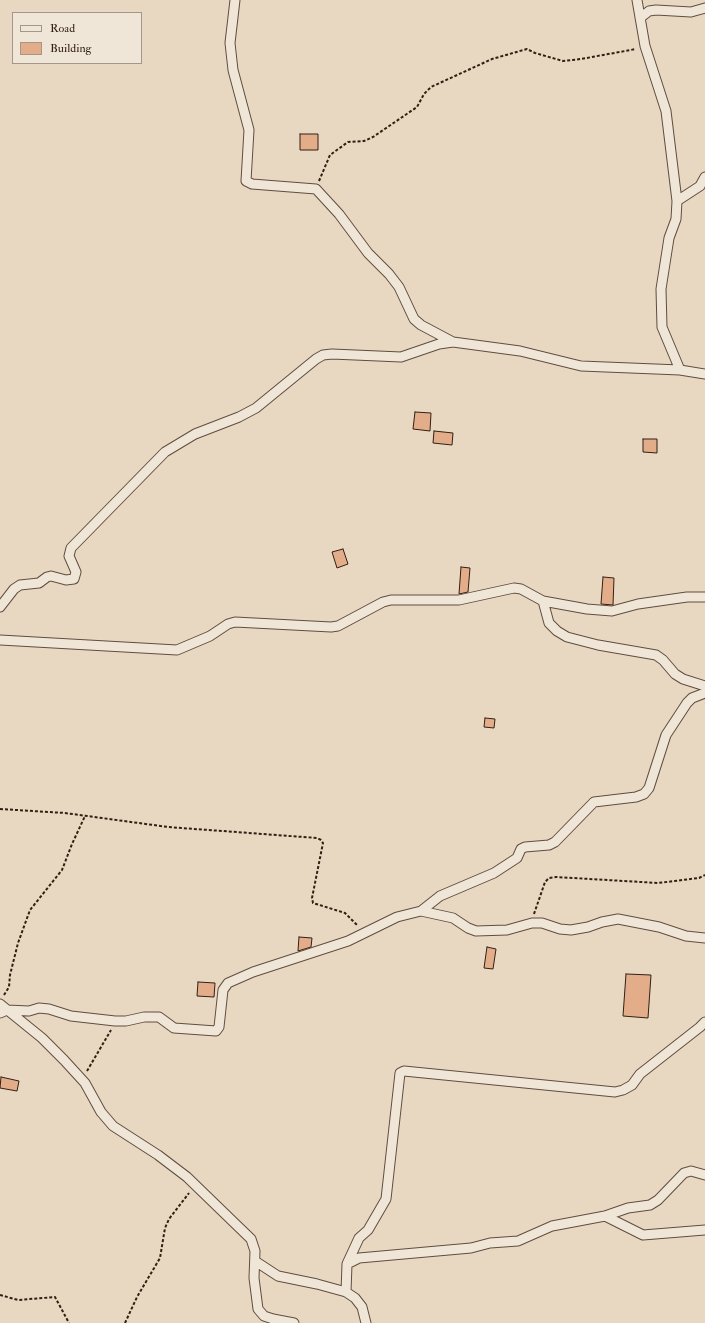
<!DOCTYPE html>
<html>
<head>
<meta charset="utf-8">
<style>
	body { margin:0 }
	#map { position:relative; width:705px; height:1323px; overflow:hidden; background:#e8d8c1; font-family:"IM FELL Double Pica",serif }
	canvas { display:block }
	.legend { position:absolute; left:12px; top:12px; width:130px; height:52px; box-sizing:border-box; background:#f0e6d7; border:1px solid #a49689; margin:0; padding:5px 7px; list-style:none; font-size:12px; color:#321f14 }
	.legend li { display:flex; align-items:center; gap:8px; height:20px }
	.legend b { width:20px; border:1px solid #a49689 }
</style>
</head>
<body>
<div id="map">
<canvas width="705" height="1323"></canvas>
<ul class="legend">
<li><b style="height:5px;background:#f0e6d7"></b>Road</li>
<li><b style="height:11px;background:#e3ad8a"></b>Building</li>
</ul>
</div>
<script>
const ctx = document.querySelector('canvas').getContext('2d');
ctx.lineJoin = 'round';
function fillPath(path, color) { ctx.fillStyle = color; ctx.fill(path, 'evenodd'); }
const poly = rows => new Path2D(rows.map(r => 'M' + r).join(''));
function stroke(path, color, width, dash) { ctx.strokeStyle = color; ctx.lineWidth = width; ctx.lineCap = dash ? 'butt' : 'round'; ctx.setLineDash(dash || []); ctx.stroke(path); }
const building = poly([
	[300,134,318,134,318,150,300,150,300,134],
	[415,412,431,413,430,431,413,429,415,412],
	[434,431,453,433,452,445,433,443,434,431],
	[643,439,657,439,657,453,643,452,643,439],
	[343,549,348,564,337,568,332,552,343,549],
	[461,567,470,568,468,592,459,594,461,567],
	[603,577,614,578,613,605,601,604,603,577],
	[485,718,495,719,494,728,484,727,485,718],
	[299,937,312,938,311,947,298,951,299,937],
	[487,947,496,949,493,969,484,968,487,947],
	[626,974,651,975,648,1018,623,1016,626,974],
	[198,982,215,983,214,997,197,996,198,982],
	[1,1077,19,1081,17,1091,0,1088,1,1077]
]);
fillPath(building, '#e3ad8a');
stroke(building, '#321f14', 1);
const minor = poly([
	[235,0,230,43,233,70,249,130,246,181,252,184,316,189,339,214,368,253,389,274,399,287,414,319,421,325,453,342],
	[637,0,645,46,666,111,677,201,676,219,669,238,661,289,662,327,680,370],
	[640,18,649,11,656,10,691,12,705,8],
	[677,201,700,186,705,177],
	[543,601,549,623,557,631,567,637,598,645,656,655,663,660,675,674,683,679,705,686],
	[0,607,14,589,20,585,39,583,47,577,51,576,66,580,74,579,76,572,69,556,71,548,165,452,195,434,239,417,256,408,316,359,323,355,332,354,401,357,439,344,453,342,520,351,581,366,680,370,705,374],
	[0,640,177,650,210,636,228,624,235,622,331,627,338,626,383,602,391,600,459,600,514,588,521,589,543,601,587,609,612,611,638,604,687,597,705,597],
	[421,911,440,896,494,873,517,858,521,849,525,847,549,845,555,842,594,802,636,797,644,794,649,788,666,735,687,703,692,698,705,693],
	[0,1004,42,1038,64,1060,85,1083,101,1112,113,1126,158,1155,187,1177,251,1239,255,1251,254,1278,258,1309,264,1316,273,1319,294,1323],
	[0,1013,7,1010,29,1011,39,1008,49,1009,71,1016,115,1021,126,1021,144,1017,159,1017,174,1028,216,1031,219,1027,223,990,228,983,253,972,348,941,397,917,421,911,453,918,468,928,476,931,507,930,532,923,542,923,560,929,571,930,588,927,602,922,618,919,659,927,686,936,705,938],
	[605,1216,643,1235,705,1230],
	[255,1261,278,1276,317,1284,346,1292,355,1298,362,1307,366,1323],
	[347,1264,359,1238,368,1230,386,1199,400,1073,404,1071,615,1092,623,1090,632,1085,640,1074,700,1027,705,1022],
	[346,1292,347,1264,359,1258,471,1248,490,1243,518,1241,552,1226,605,1216,628,1208,650,1205,658,1200,684,1173,691,1171,705,1175]
]);
stroke(minor, '#604d3f', 11);
stroke(poly([
	[319,181,330,155,348,142,364,141,373,137,417,107,424,94,431,87,492,59,527,49,535,53,563,61,581,59,636,49],
	[0,809,65,813,168,827,317,838,321,840,323,843,312,898,313,903,345,913,358,926],
	[534,914,545,882,549,878,556,877,658,883,699,878,705,875],
	[4,995,9,987,10,975,18,943,30,910,62,870,72,844,85,816],
	[87,1071,111,1030],
	[0,1295,18,1300,55,1297,69,1323],
	[125,1323,137,1297,160,1258,165,1228,169,1219,189,1193]
]), '#321f14', 2, [3, 2]);
stroke(minor, '#f0e6d7', 9);
</script>
</body>
</html>
